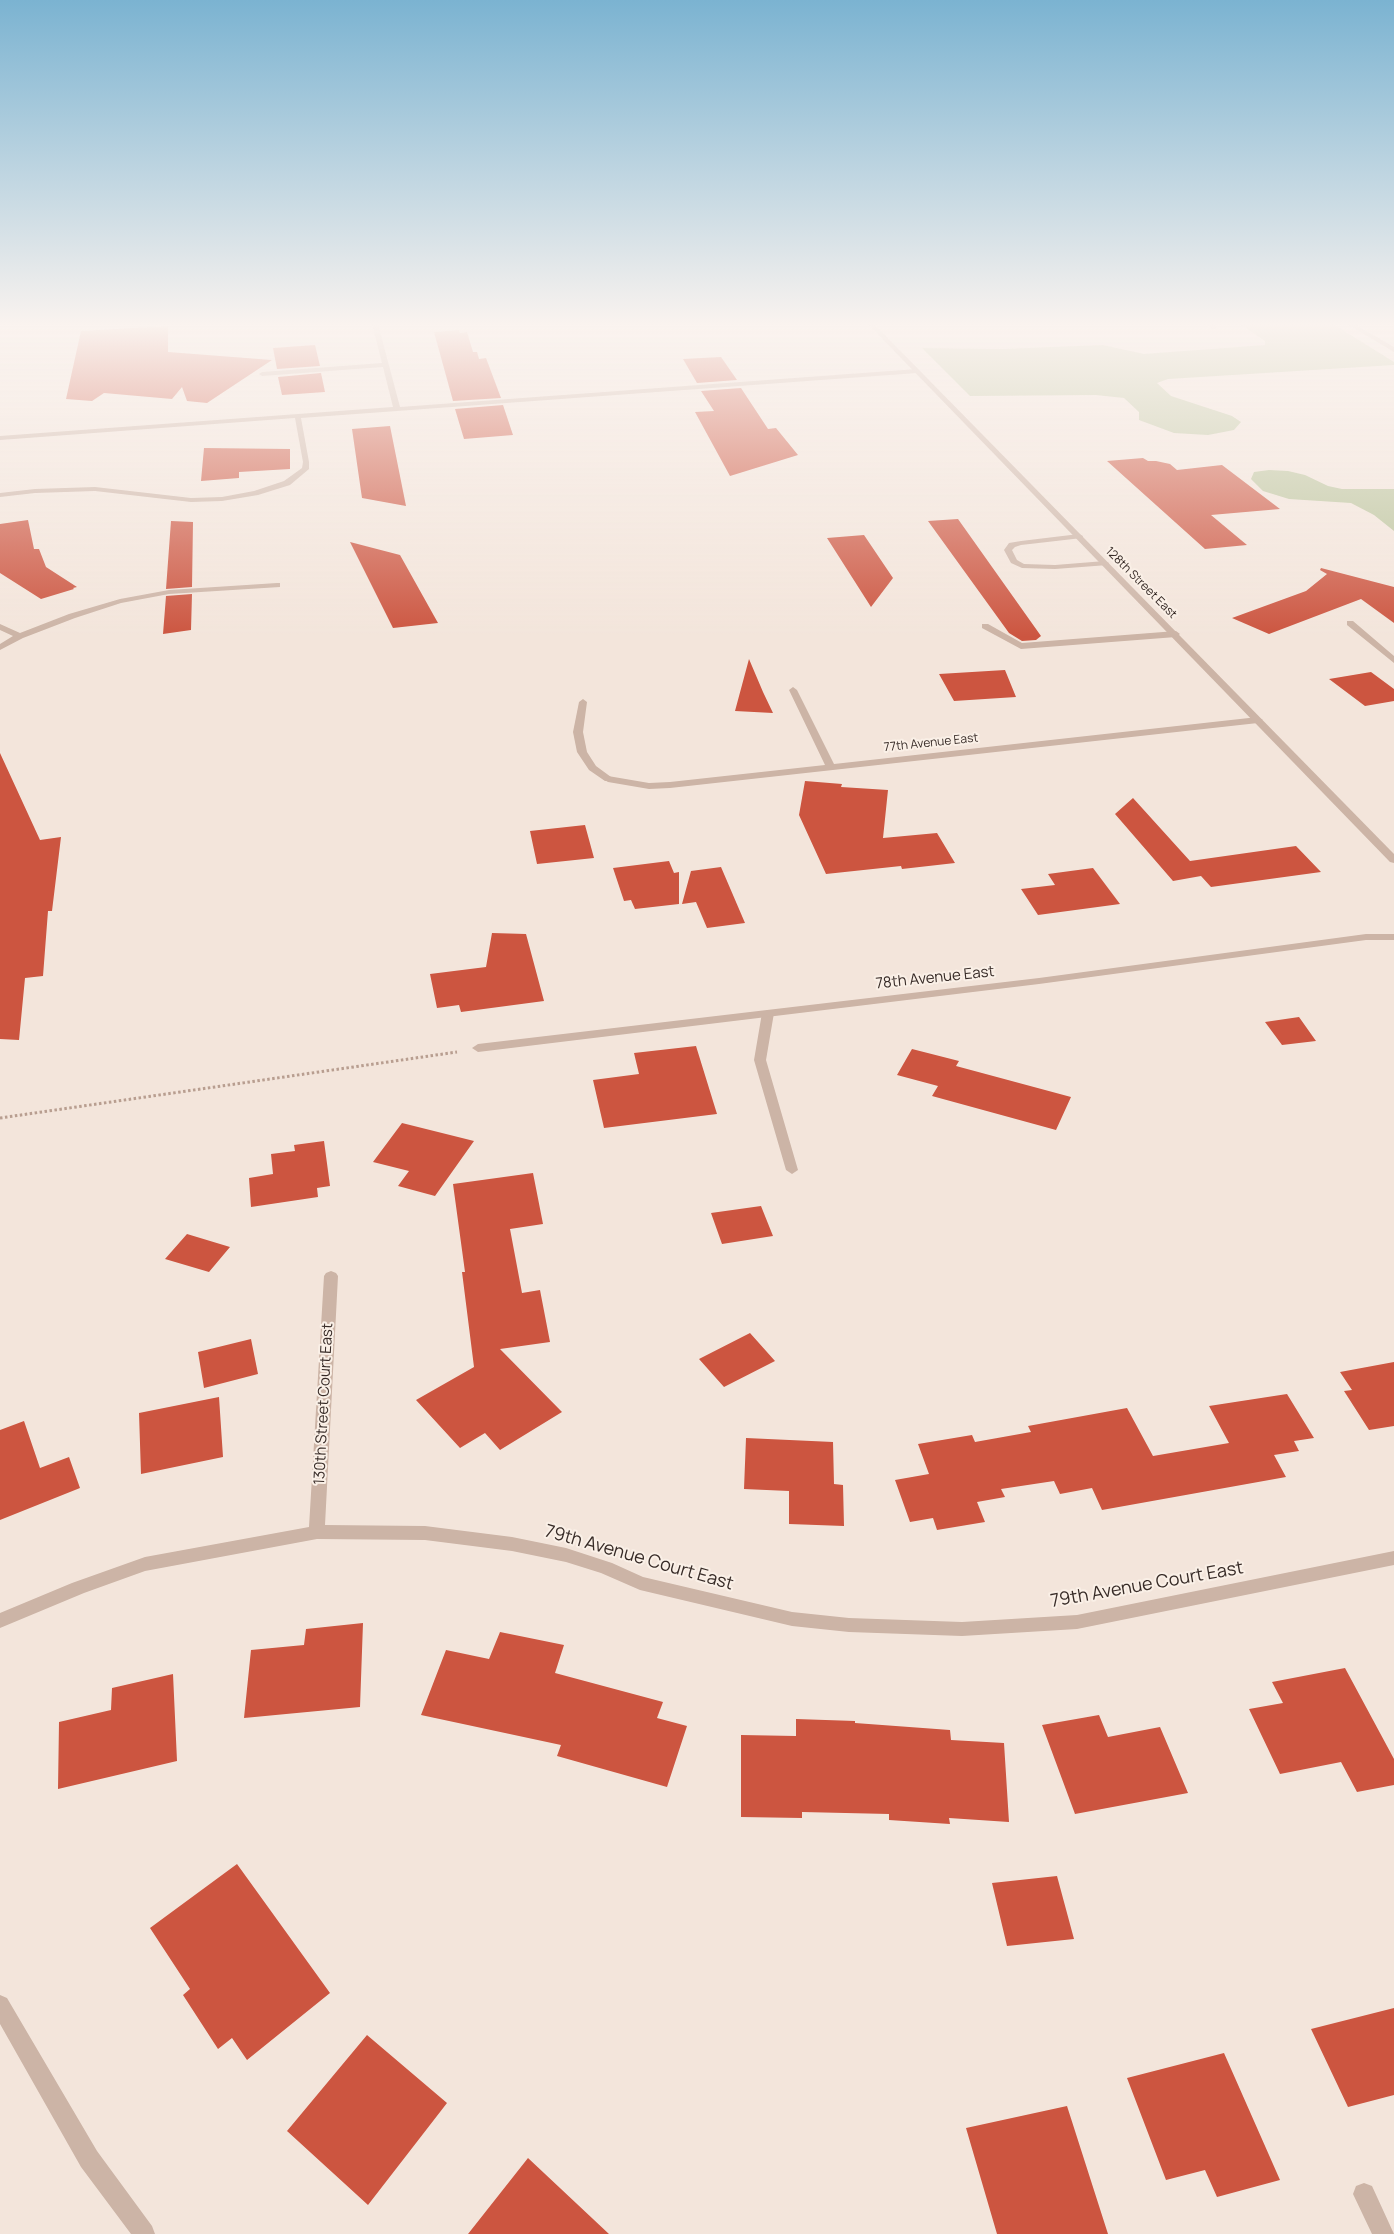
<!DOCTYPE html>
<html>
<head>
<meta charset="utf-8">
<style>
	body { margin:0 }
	canvas { display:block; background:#f3e5db }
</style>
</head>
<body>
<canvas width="1394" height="2234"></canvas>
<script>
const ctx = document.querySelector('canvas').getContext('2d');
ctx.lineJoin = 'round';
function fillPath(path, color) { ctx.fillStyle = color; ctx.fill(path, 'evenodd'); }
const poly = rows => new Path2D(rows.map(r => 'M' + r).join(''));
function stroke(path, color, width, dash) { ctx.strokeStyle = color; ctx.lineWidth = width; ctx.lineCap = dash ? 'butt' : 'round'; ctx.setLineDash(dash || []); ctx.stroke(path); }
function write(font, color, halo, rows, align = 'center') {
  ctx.font = font + ' Manrope,sans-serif'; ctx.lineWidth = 4; ctx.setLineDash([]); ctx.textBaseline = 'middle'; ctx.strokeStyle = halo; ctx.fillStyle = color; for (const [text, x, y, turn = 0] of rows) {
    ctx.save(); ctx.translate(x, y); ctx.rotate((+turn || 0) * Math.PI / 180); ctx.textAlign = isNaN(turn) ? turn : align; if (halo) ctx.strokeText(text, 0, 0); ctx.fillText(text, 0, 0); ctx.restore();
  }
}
fillPath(poly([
	[1240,324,1333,324,1394,362,1394,365,1168,379,1157,383,1171,396,1232,416,1241,422,1234,430,1208,435,1174,433,1139,420,1139,412,1124,398,1096,395,970,396,922,348,1002,349,1103,345,1144,354,1265,345,1265,341],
	[1269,470,1288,471,1305,475,1328,486,1342,489,1394,489,1394,531,1374,515,1351,503,1289,499,1263,491,1251,479,1254,472]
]), '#b9c39a');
fillPath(poly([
	[168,326,168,352,272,360,207,403,187,401,182,387,172,399,104,393,92,401,66,399,81,331],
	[459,330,460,333,467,332,473,352,477,352,479,359,486,358,501,398,453,401,434,332],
	[315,345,320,366,277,369,273,348],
	[721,357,737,380,697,383,683,359],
	[321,373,325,392,282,395,278,377],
	[741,388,768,429,776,428,798,455,730,476,695,412,714,411,701,391],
	[503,405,513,435,464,439,455,409],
	[390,426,406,506,362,498,352,429],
	[204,448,290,449,290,469,239,472,239,478,201,481],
	[1143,458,1148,461,1156,461,1170,464,1177,470,1222,465,1280,509,1211,515,1247,545,1205,549,1107,461],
	[958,519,1041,636,1036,640,1022,641,1009,633,928,521],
	[28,520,34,549,39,549,46,567,77,587,73,588,74,589,41,599,0,573,0,524],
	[171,521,193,522,192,587,166,589],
	[864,535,893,578,871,607,827,538],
	[350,542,400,555,438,623,393,628],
	[1321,568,1394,587,1394,623,1361,599,1269,634,1232,618,1306,591,1327,574,1320,570],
	[192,594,191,630,163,634,166,596],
	[749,659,763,692,773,713,735,711],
	[1005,670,1016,697,954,701,939,674],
	[1371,672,1394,689,1394,701,1365,706,1329,679],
	[0,753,40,840,61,837,52,911,48,911,43,976,25,978,19,1040,0,1039],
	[805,781,842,784,841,787,888,790,883,838,937,833,955,863,902,869,901,866,826,874,799,815],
	[1133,798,1190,861,1296,846,1321,872,1211,887,1201,876,1173,881,1115,814],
	[585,825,594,858,537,864,530,831],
	[669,861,674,873,679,872,679,904,635,909,631,900,624,901,613,868],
	[721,867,745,923,707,928,696,902,682,904,691,871],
	[1093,868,1120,904,1038,915,1021,889,1055,885,1048,874],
	[492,933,526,934,544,1001,461,1012,459,1005,437,1008,430,974,486,967],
	[1299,1017,1316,1041,1282,1045,1265,1022],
	[696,1046,717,1114,604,1128,593,1080,639,1074,634,1053],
	[912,1049,959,1061,956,1066,1071,1097,1056,1130,932,1096,938,1086,897,1075],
	[402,1123,474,1141,435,1196,398,1186,409,1171,373,1162],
	[324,1141,330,1186,317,1188,318,1197,251,1207,249,1178,273,1174,271,1154,295,1151,294,1145],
	[533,1173,543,1224,510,1229,522,1293,540,1290,550,1342,500,1349,562,1412,500,1450,485,1433,460,1448,416,1400,474,1367,462,1272,465,1272,453,1184],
	[761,1206,773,1236,722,1244,711,1213],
	[187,1234,230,1247,209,1272,165,1259],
	[750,1333,775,1361,724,1387,699,1359],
	[251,1339,258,1374,204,1388,198,1352],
	[1394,1362,1394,1426,1369,1430,1344,1391,1352,1390,1340,1372],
	[1287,1394,1314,1438,1294,1441,1299,1451,1274,1455,1286,1477,1102,1510,1092,1488,1060,1494,1054,1481,1001,1489,1005,1497,977,1502,985,1522,937,1530,933,1518,910,1522,895,1480,929,1474,918,1444,972,1435,975,1442,1031,1432,1028,1426,1127,1408,1153,1456,1229,1443,1209,1406],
	[219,1397,223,1457,141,1474,139,1413],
	[24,1421,40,1468,69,1457,80,1488,0,1520,0,1430],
	[746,1438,833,1442,834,1484,843,1485,844,1526,789,1524,789,1491,744,1489],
	[363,1623,360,1707,244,1718,251,1650,304,1645,306,1629],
	[500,1632,564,1645,555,1673,663,1702,657,1718,687,1726,667,1787,557,1756,561,1745,421,1715,446,1650,489,1659],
	[1345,1668,1394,1759,1394,1785,1357,1792,1341,1762,1280,1774,1249,1709,1283,1703,1272,1682],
	[173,1674,177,1761,58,1789,59,1722,111,1710,112,1688],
	[1099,1715,1108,1737,1160,1727,1188,1793,1075,1814,1042,1725],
	[796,1719,855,1721,855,1723,950,1730,951,1740,1004,1743,1009,1822,949,1818,950,1824,889,1820,889,1814,802,1812,802,1818,741,1817,741,1735,796,1736],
	[237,1864,330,1993,247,2060,232,2038,218,2049,183,1995,190,1989,150,1928],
	[1057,1876,1074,1939,1007,1946,992,1883],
	[1394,2008,1394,2095,1348,2107,1311,2029],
	[367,2035,447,2103,368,2205,287,2131],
	[1224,2053,1280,2180,1217,2197,1205,2170,1166,2180,1127,2078],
	[1067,2106,1108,2234,997,2234,966,2128],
	[528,2158,609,2234,468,2234]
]), '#cc5540');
stroke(poly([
	[0,1118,457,1052]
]), '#b89e90', 3, [2.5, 2.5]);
fillPath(poly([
	[1206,324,1212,324,1217,328,1212,329,1206,324],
	[1079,534,1083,536,1082,538,1021,545,1015,547,1012,550,1017,560,1024,564,1055,565,1105,561,1109,563,1108,565,1055,569,1022,568,1011,563,1004,550,1009,543,1021,541,1079,534],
	[982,624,988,624,1022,643,1176,631,1180,634,1176,637,1021,649,982,628,982,624],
	[583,699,587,702,583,732,587,752,596,766,611,777,611,781,605,781,589,770,577,752,573,732,579,702,583,699],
	[768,1010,774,1013,766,1060,798,1170,792,1174,786,1170,754,1060,762,1013,768,1010],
	[1364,2183,1372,2186,1394,2234,1372,2234,1353,2194,1356,2186,1364,2183]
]), '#ccb4a6');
fillPath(poly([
	[372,324,378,324,400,407,917,369,920,371,917,373,301,418,309,462,309,469,290,485,258,495,222,501,191,502,95,491,35,493,0,497,0,493,35,489,95,487,191,498,222,497,254,491,284,481,302,468,303,462,295,418,0,440,0,436,393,407,383,367,262,376,259,374,262,372,382,363,372,324],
	[1347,324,1354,324,1394,347,1394,352,1347,324],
	[277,583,280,583,280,587,169,594,121,603,75,618,23,638,0,650,0,644,13,636,0,630,0,624,20,633,69,614,120,599,169,590,277,583],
	[1347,621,1353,621,1394,656,1394,663,1347,625,1347,621],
	[793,687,797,690,834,764,1258,717,1263,720,1258,723,670,788,649,789,608,782,603,779,608,776,649,783,670,782,825,765,789,690,793,687],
	[1366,934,1394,934,1394,940,1366,940,1039,984,478,1052,472,1048,478,1044,1039,978,1366,934],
	[331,1271,336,1273,338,1276,325,1525,425,1526,512,1537,566,1548,612,1563,643,1577,792,1612,849,1618,962,1622,1077,1615,1394,1551,1394,1565,1077,1629,962,1636,849,1632,792,1626,640,1590,601,1573,566,1562,512,1551,425,1540,317,1539,145,1571,84,1593,0,1628,0,1613,72,1583,145,1557,309,1527,324,1276,326,1273,331,1271],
	[0,1995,7,1998,97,2151,152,2226,155,2234,131,2234,81,2167,0,2024,0,1995]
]), '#ccb4a6');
fillPath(poly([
	[868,324,874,324,1394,854,1394,863,1390,862,868,324]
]), '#ccb4a6');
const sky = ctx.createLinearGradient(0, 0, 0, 637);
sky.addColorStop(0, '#7bb3d1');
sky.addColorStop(0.51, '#faf3ef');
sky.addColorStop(1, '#faf3ef00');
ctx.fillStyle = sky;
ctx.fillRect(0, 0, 1394, 637);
write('12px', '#372b27', '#faf0e7', [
	["128th Street East",1141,583,45],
	["77th Avenue East",931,743,-6]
]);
write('15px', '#372b27', '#faf0e7', [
	["78th Avenue East",935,978,-6],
	["130th Street Court East",324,1404,-87]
]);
write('18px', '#372b27', '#faf0e7', [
	["79th Avenue Court East",639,1558,16],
	["79th Avenue Court East",1147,1585,-10]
]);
</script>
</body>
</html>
